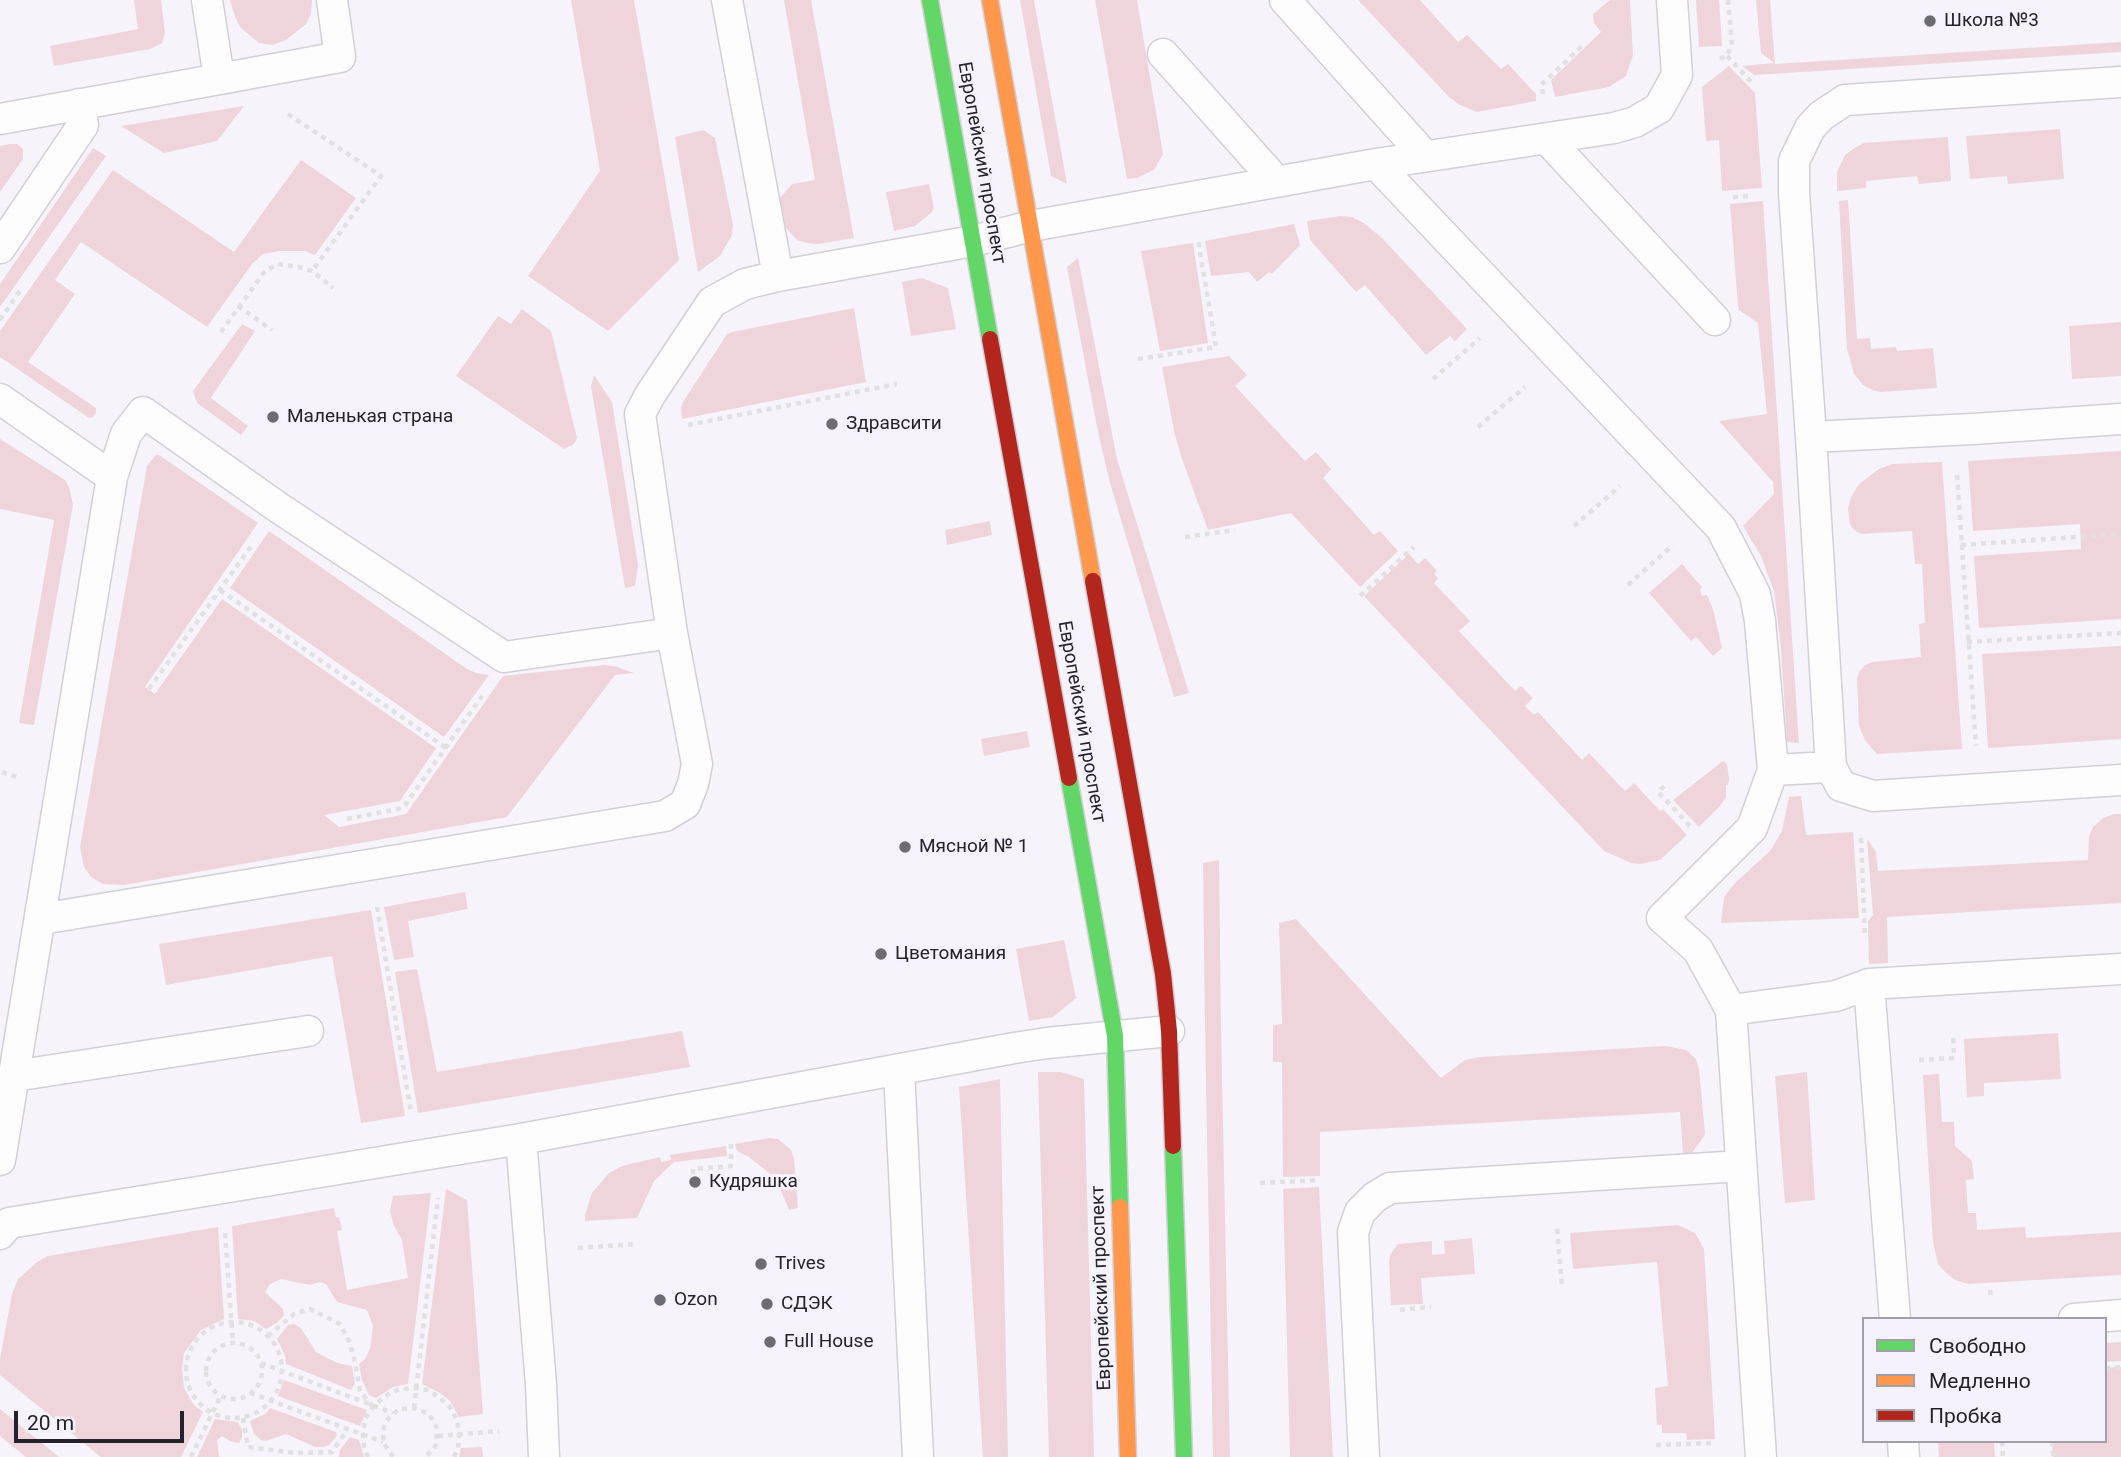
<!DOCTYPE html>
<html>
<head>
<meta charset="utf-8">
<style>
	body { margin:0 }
	#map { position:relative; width:2121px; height:1457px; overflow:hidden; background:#f6f4fa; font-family:Roboto,sans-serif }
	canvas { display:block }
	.legend { position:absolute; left:1862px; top:1317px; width:245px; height:126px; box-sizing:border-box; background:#f5f2fc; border:2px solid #a29fa8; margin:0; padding:9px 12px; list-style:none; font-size:21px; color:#25222b }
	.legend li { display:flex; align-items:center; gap:14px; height:35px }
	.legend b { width:35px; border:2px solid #a29fa8 }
	.scale { position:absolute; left:14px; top:1411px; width:170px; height:32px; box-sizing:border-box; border:4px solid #25222b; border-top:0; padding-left:9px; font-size:21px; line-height:24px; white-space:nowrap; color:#25222b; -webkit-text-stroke:5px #f5f2fc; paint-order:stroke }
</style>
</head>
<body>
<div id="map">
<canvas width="2121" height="1457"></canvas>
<ul class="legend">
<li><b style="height:9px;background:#63d668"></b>Свободно</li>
<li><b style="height:9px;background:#ff974d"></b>Медленно</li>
<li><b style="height:9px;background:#b3261e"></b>Пробка</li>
</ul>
<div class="scale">20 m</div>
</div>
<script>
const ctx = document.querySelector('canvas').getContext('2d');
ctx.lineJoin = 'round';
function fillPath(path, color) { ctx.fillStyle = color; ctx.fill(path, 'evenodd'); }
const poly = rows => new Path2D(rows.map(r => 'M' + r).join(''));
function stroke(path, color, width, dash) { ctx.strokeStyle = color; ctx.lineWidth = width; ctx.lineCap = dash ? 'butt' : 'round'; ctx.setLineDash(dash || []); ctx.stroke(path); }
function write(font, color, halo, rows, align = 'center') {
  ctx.font = font + ' Roboto,sans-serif'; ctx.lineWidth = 6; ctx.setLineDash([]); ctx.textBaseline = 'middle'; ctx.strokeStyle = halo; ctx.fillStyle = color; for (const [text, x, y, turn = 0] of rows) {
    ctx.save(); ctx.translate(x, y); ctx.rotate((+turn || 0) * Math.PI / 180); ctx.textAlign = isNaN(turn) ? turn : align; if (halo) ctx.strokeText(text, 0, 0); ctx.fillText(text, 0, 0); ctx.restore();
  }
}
fillPath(poly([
	[134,0,161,0,165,33,162,43,150,49,54,66,50,46,138,29],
	[230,0,312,0,311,14,306,24,286,40,272,45,259,43,241,28,236,19],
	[571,0,634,0,679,260,608,331,528,276,600,171],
	[784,0,811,0,854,238,818,244,807,243,797,240,786,228,780,198,792,184,815,180],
	[1020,0,1034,0,1067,184,1051,176],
	[1095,0,1137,0,1163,154,1154,170,1137,178,1127,179],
	[1358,0,1420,0,1458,42,1467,35,1501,69,1508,64,1536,94,1536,101,1477,112,1460,105,1449,97],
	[1610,0,1630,0,1633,55,1626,76,1609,87,1555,97,1551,80,1601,32,1594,23,1593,14],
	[1696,0,1719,0,1722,46,1699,47],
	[1756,0,1770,0,1775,64,2121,42,2121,52,1754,75,1742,66,1774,63,1761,53],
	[1729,66,1755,93,1762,188,1722,191,1719,140,1706,141,1702,87],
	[244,106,217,141,164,153,121,126],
	[2060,129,2064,179,2008,184,2007,176,1970,179,1966,136],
	[703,130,715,138,733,225,732,235,720,256,698,272,675,137],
	[1948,137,1951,181,1919,184,1917,176,1866,181,1866,188,1837,191,1837,172,1845,155,1856,147,1864,143],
	[10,144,17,144,23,149,23,159,0,192,0,146],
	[93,148,106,156,0,307,0,284],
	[301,160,356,198,315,255,305,251,279,251,263,254,252,264,207,327,81,242,55,280,75,294,28,362,96,408,96,413,93,417,89,418,0,357,0,331,113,170,234,252],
	[929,184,934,208,931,213,915,226,894,231,886,192],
	[1848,200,1857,339,1870,338,1871,349,1896,347,1897,351,1933,348,1937,388,1881,392,1872,390,1863,385,1854,374,1847,349,1839,201],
	[1763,201,1799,743,1787,742,1781,648,1774,591,1761,556,1743,526,1774,494,1773,482,1719,421,1767,414,1758,323,1739,310,1738,306,1730,204],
	[1340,216,1352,217,1364,223,1382,238,1467,329,1455,341,1450,336,1426,355,1365,285,1356,292,1310,240,1307,221],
	[1294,224,1300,245,1272,274,1269,272,1257,282,1249,272,1211,276,1205,241],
	[1193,243,1208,343,1160,351,1141,251],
	[1078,258,1117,459,1189,693,1174,697,1110,483,1097,427,1067,267],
	[922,278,948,288,956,329,911,336,902,282],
	[854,308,866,382,682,419,681,409,683,402,727,334,732,332],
	[522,309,551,331,577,438,574,444,564,449,456,376,498,316,511,324],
	[2121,322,2121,376,2072,379,2069,326],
	[242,324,255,331,211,398,248,426,241,435,197,403,193,391],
	[1229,356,1247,375,1235,386,1305,461,1316,452,1331,469,1323,478,1374,535,1380,531,1398,551,1360,587,1291,513,1208,530,1181,456,1174,431,1162,367],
	[594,375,612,402,638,565,635,586,625,588,591,386],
	[0,439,65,480,69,487,73,505,34,725,19,723,54,520,0,509],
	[2121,451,2121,619,1979,628,1974,556,2081,549,2080,524,1973,531,1968,461],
	[156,455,159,455,258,523,145,687,155,694,222,599,436,748,400,801,324,815,339,827,406,814,503,676,604,665,614,666,634,673,615,675,507,817,124,885,103,884,91,877,84,867,80,847,147,466],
	[1942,462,1962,749,1877,754,1865,740,1859,726,1857,679,1859,672,1865,665,1873,662,1921,657,1919,624,1925,623,1922,564,1915,564,1912,531,1861,534,1854,530,1850,524,1848,509,1851,497,1859,484,1879,469,1892,464],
	[990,521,992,535,947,545,945,530],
	[269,531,467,669,476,673,489,675,444,737,230,588],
	[1409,554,1418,564,1425,558,1437,571,1434,574,1438,578,1434,583,1470,621,1459,631,1515,691,1521,686,1533,698,1525,706,1534,715,1538,712,1582,760,1589,753,1625,791,1634,783,1660,811,1663,809,1687,835,1660,860,1640,864,1631,863,1604,851,1364,596],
	[1682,564,1702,587,1700,590,1702,596,1707,595,1713,609,1722,648,1713,656,1696,637,1691,641,1649,593],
	[2121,646,2121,739,1988,748,1982,654],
	[1027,731,1030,747,984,756,981,739],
	[1723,761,1727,764,1729,779,1728,785,1726,785,1726,797,1720,806,1699,827,1673,800],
	[1801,796,1806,835,1853,832,1859,918,1721,923,1724,897,1735,883,1770,851,1782,831,1789,797],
	[2114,814,2121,814,2121,903,1887,917,1888,963,1869,964,1868,921,1873,915,1867,839,1876,852,1878,871,2088,860,2089,836,2093,827,2103,818],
	[1219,860,1221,1028,1230,1457,1213,1457,1205,1028,1203,863],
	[465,892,468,909,408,921,414,957,394,960,384,907],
	[371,910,405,1116,361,1123,332,956,166,985,159,944],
	[1296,919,1441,1078,1465,1060,1480,1057,1665,1046,1686,1050,1696,1059,1699,1069,1705,1134,1703,1138,1691,1154,1686,1155,1683,1153,1680,1112,1320,1132,1320,1176,1283,1177,1282,1062,1273,1062,1273,1025,1282,1024,1279,923],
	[1064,940,1076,998,1053,1017,1029,1021,1016,949],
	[417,969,437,1072,682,1031,690,1067,418,1113,395,972],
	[2058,1033,2061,1079,1984,1083,1984,1096,1967,1097,1964,1039],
	[1038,1072,1061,1072,1084,1079,1094,1457,1049,1457],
	[1807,1072,1815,1200,1785,1203,1775,1076],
	[1939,1074,1942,1122,1954,1122,1955,1146,1972,1161,1974,1179,1966,1180,1968,1213,1976,1213,1977,1230,2025,1227,2026,1238,2121,1232,2121,1275,1968,1284,1955,1280,1945,1272,1938,1264,1933,1242,1923,1075],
	[1000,1079,1008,1457,983,1457,959,1087],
	[770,1138,778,1139,791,1150,794,1159,798,1208,789,1210,779,1186,769,1173,749,1157,737,1151,735,1144],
	[726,1146,727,1156,674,1162,654,1181,637,1218,585,1221,585,1215,592,1193,609,1173,622,1166,660,1157,661,1162,671,1160,670,1155],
	[1319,1187,1333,1457,1290,1457,1283,1189],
	[446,1189,467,1200,483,1414,459,1417,450,1401,440,1393,422,1384],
	[431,1193,408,1384,393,1387,376,1398,369,1395,362,1380,359,1364,365,1359,370,1349,373,1326,367,1310,337,1302,326,1284,320,1282,310,1285,281,1279,270,1284,265,1292,283,1309,284,1315,278,1322,266,1329,254,1321,238,1319,232,1226,334,1208,336,1218,339,1217,342,1230,337,1231,347,1290,408,1278,402,1240,394,1226,390,1211,393,1196],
	[1678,1225,1695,1233,1704,1249,1715,1439,1687,1440,1686,1433,1662,1433,1662,1425,1657,1425,1655,1388,1668,1386,1657,1262,1573,1269,1570,1233],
	[218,1227,224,1319,201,1330,184,1353,182,1369,184,1388,194,1405,203,1412,181,1457,101,1457,0,1375,0,1359,12,1294,18,1279,37,1262,48,1256],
	[1472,1238,1475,1274,1421,1278,1423,1304,1391,1305,1389,1262,1390,1255,1398,1244,1432,1241,1432,1255,1445,1254,1444,1241],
	[294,1324,301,1328,316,1352,337,1363,352,1366,355,1383,351,1390,286,1364,285,1355,277,1339,288,1325],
	[2121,1342,2121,1361,2105,1362,2105,1343],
	[2121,1367,2121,1457,2053,1457,2052,1441,2105,1441,2105,1368],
	[284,1380,367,1410,360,1426,278,1396],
	[270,1408,336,1432,337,1436,329,1445,323,1447,315,1447,286,1434,266,1441,261,1440,254,1434,250,1421,265,1414],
	[0,1409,59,1457,26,1457,0,1436],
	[215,1419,238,1422,242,1430,242,1437,239,1443,230,1441,222,1436,217,1440,219,1457,197,1457],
	[350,1437,359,1440,364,1457,339,1457,340,1450],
	[1938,1441,1994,1441,1995,1457,1939,1457],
	[482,1447,483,1457,459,1457,461,1448]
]), '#efd4db');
const lane = poly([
	[207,0,219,78],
	[727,0,778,276],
	[1285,0,1425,156],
	[1163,54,1276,181],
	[2121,82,1845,100,1821,116,1810,128,1794,161,1794,193,1811,437,1973,429,2121,419],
	[0,119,340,57,332,0],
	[1547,139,1715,320],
	[1376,164,1721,528,1755,594,1760,621,1773,770,1752,828,1662,918,1698,950,1731,1010,1761,1457],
	[0,248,83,125,79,104],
	[0,399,112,477,0,1160],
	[1811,437,1831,767,1841,786,1873,796,2121,780],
	[112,477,126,434,143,412,279,508,504,657,672,633],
	[1773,770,1831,767],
	[41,919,665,816,685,804,693,784,697,764,672,633,640,414,650,395,712,302,745,284,778,276,973,241,1031,226,1376,164,1614,128,1635,122,1659,108,1677,75,1672,0],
	[1869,984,1895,1319],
	[1731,1010,1836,996,1869,984,2121,969],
	[899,1070,918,1457],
	[14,1076,308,1031],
	[0,1234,9,1223,521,1139],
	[2074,1319,2121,1315],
	[1903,1441,1904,1457],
	[544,1457,541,1384,521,1139,1014,1048,1047,1043,1169,1031],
	[1364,1457,1353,1232,1360,1212,1375,1197,1390,1188,1741,1166]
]);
const fast = poly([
	[930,0,990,339],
	[1069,778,1115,1036,1120,1207],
	[1173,1146,1184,1457]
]);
const slow = poly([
	[990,0,1093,581],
	[1120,1207,1128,1457]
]);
const jam = poly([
	[990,339,1069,778],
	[1093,581,1163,974,1169,1031,1173,1146]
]);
stroke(lane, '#d2d0d7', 33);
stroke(fast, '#d2d0d7', 19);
stroke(slow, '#d2d0d7', 19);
stroke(jam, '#d2d0d7', 19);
stroke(poly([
	[1727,56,1754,85],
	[1720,59,1727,56,1732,45,1728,0],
	[1543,94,1541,85,1580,48,1575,44],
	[288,114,381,176,312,271],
	[1733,197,1749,196],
	[238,306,272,330],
	[0,320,21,289],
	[221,332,265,271,278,264,299,267,312,271,333,288],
	[1138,359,1216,347,1198,240],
	[1433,379,1480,338],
	[688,425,897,384],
	[1478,427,1525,387],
	[1957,475,1976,746],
	[1574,526,1620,486],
	[1185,537,1235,530],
	[1961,545,2121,534],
	[1628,585,1673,545],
	[220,590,446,748],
	[1360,596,1414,547],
	[1967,642,2121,633],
	[149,689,252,545],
	[2,772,17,777],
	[1664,786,1658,792,1691,827],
	[347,819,403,808,482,696],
	[1861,838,1865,938],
	[377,907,411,1113],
	[1919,1060,1954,1058,1953,1034],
	[693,1174,693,1169,731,1166,731,1144],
	[1260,1183,1320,1180],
	[1557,1229,1562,1287],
	[225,1233,233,1343],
	[578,1248,637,1244],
	[1990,1290,1991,1297],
	[1400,1310,1431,1307],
	'186 1370a48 48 0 1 1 96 0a48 48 0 1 1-96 0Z',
	[268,1336,294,1314,310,1309,340,1324,349,1341,355,1362,360,1391,373,1407],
	'206 1371a28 28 0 1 1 56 0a28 28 0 1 1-56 0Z',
	[261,1363,393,1413],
	[2105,1368,2121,1367],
	[250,1393,383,1442],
	[414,1408,438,1198],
	[243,1418,248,1447,295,1453,332,1452,347,1430],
	[438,1436,499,1431],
	[2002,1441,2003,1457],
	[2052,1441,2053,1457],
	[1656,1445,1714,1443],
	[191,1457,221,1395],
	[368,1457,364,1447,363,1435,365,1419,373,1407,385,1396,399,1389,415,1388,428,1390,440,1398,450,1407,457,1420,459,1434,458,1448,454,1457],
	[393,1457,383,1442,384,1426,388,1419,399,1409,414,1408,429,1414,437,1428,436,1445,426,1457]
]), '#e1e0e2', 4.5, [5, 5]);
stroke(lane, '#fefdfe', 30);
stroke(fast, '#63d668', 16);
stroke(slow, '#ff974d', 16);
stroke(jam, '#b3261e', 16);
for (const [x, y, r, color] of [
	[1930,21,7,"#6e6c73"],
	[273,417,7,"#6e6c73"],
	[832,424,7,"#6e6c73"],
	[905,847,7,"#6e6c73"],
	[881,954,7,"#6e6c73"],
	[695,1182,7,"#6e6c73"],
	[761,1264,7,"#6e6c73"],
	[660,1300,7,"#6e6c73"],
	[767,1304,7,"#6e6c73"],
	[770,1342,7,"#6e6c73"]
]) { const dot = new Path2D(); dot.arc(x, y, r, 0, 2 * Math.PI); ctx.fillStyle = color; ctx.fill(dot); stroke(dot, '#f5f2fc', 2.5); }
write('19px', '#25222b', '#f5f2fc', [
	["Школа №3",1944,21],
	["Маленькая страна",287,417],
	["Здравсити",846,424],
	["Мясной № 1",919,847],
	["Цветомания",895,954],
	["Кудряшка",709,1182],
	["Trives",775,1264],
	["Ozon",674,1300],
	["СДЭК",781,1304],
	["Full House",784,1342]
], 'left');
write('19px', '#25222b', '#f5f2fc', [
	["Европейский проспект",981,163,80],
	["Европейский проспект",1081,722,80],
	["Европейский проспект",1102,1288,-92]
]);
</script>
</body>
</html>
